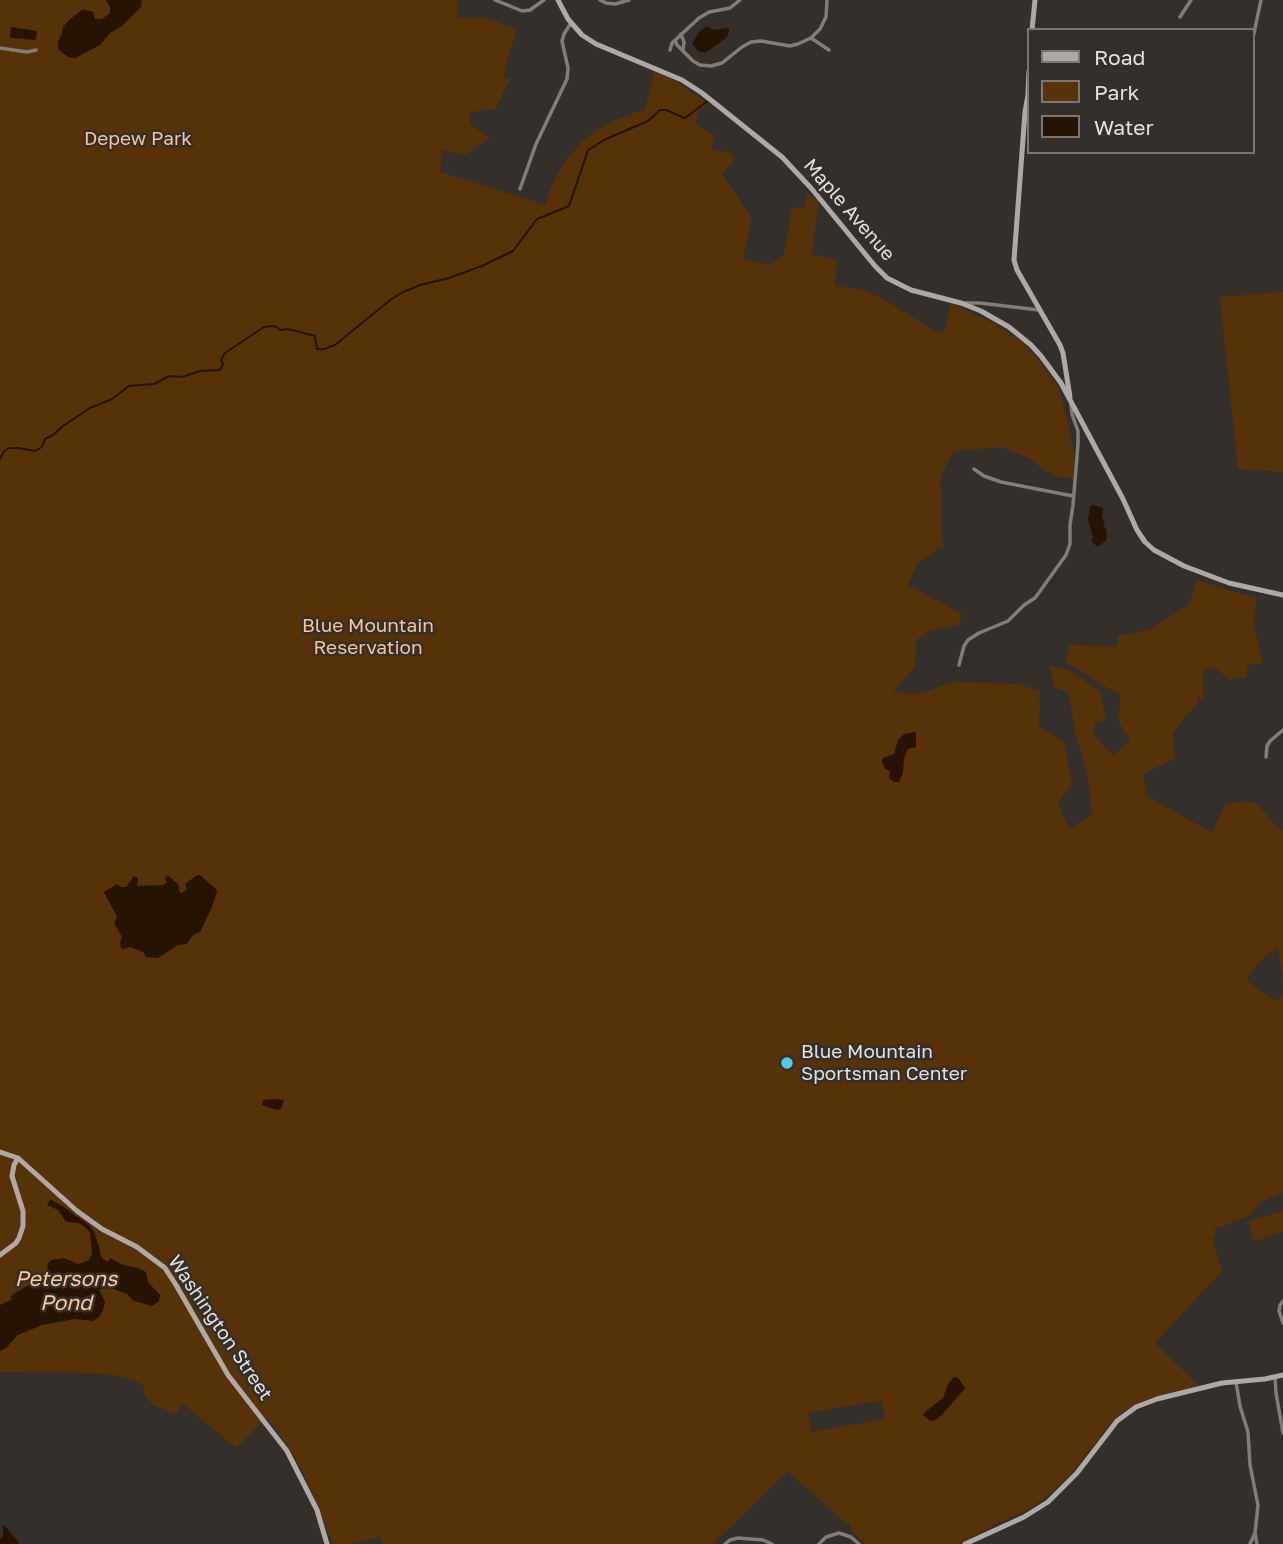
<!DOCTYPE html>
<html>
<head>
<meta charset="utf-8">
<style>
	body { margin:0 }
	#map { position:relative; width:1283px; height:1544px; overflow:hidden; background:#342f2a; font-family:"Golos Text",sans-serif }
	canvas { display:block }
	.legend { position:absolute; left:1027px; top:28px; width:228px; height:126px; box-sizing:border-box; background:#342f2a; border:2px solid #7a7672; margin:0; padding:9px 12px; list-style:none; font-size:21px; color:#e4e0de }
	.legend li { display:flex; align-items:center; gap:14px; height:35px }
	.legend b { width:35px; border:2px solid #7a7672 }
</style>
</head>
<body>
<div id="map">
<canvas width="1283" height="1544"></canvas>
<ul class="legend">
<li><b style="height:9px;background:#aea9a6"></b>Road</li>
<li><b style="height:19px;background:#583207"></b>Park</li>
<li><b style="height:19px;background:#271302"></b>Water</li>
</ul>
</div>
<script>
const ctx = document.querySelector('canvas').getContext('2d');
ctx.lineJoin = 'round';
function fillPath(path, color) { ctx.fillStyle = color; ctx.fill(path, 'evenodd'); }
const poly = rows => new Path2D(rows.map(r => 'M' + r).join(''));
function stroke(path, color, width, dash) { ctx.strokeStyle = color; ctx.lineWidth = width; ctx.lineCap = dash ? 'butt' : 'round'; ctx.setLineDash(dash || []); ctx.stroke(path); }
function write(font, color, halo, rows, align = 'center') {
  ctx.font = font + ' "Golos Text",sans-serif'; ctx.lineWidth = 5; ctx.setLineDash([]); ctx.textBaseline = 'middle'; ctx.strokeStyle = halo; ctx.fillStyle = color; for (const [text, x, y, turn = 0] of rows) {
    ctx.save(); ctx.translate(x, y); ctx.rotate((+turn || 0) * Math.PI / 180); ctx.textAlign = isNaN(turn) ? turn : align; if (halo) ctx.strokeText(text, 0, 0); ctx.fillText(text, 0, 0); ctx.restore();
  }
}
fillPath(poly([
	[0,0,457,0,457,18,484,17,517,29,509,53,503,78,510,79,495,109,470,112,470,124,490,138,464,155,442,150,440,172,546,205,549,193,558,173,567,159,582,142,597,130,613,121,645,109,655,69,663,72,708,104,695,113,699,117,694,124,714,135,711,149,732,153,734,161,722,174,752,219,743,259,770,265,784,255,792,207,804,209,807,193,819,201,812,254,837,260,835,286,861,289,882,298,936,332,945,331,951,303,995,324,1022,342,1039,360,1057,385,1065,409,1074,454,1073,478,1057,477,1041,468,1030,459,1002,447,954,451,942,473,940,482,942,504,941,533,944,547,937,548,931,555,918,562,908,585,962,614,959,625,930,631,916,640,915,667,893,691,905,694,921,694,951,682,956,682,1018,684,1040,691,1039,727,1064,741,1072,784,1058,803,1069,830,1092,814,1088,777,1075,732,1069,693,1054,687,1050,666,1067,669,1100,691,1106,720,1095,723,1094,735,1114,756,1130,739,1118,721,1121,696,1066,662,1070,645,1117,647,1118,636,1148,630,1189,605,1197,580,1256,598,1254,625,1263,663,1247,665,1247,677,1229,680,1217,669,1208,667,1203,671,1203,702,1198,694,1198,701,1173,733,1175,758,1143,774,1146,795,1212,833,1225,804,1246,801,1257,804,1281,831,1283,829,1283,979,1278,948,1265,956,1247,977,1248,981,1275,1002,1283,994,1283,1192,1259,1203,1251,1215,1214,1229,1216,1236,1212,1239,1222,1271,1155,1343,1199,1386,1148,1399,1125,1410,1110,1424,1069,1476,1051,1493,1029,1509,990,1527,958,1544,865,1544,852,1531,850,1525,843,1521,788,1471,713,1544,382,1544,381,1537,346,1544,333,1544,307,1480,290,1449,267,1417,236,1448,182,1403,176,1414,153,1405,145,1396,143,1385,133,1380,115,1375,93,1373,0,1372],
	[882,1400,885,1419,811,1432,808,1413],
	[1283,292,1283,472,1238,469,1220,297],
	[1283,1211,1283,1232,1254,1241,1248,1221]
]), '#583207');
fillPath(poly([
	[106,0,141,0,142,2,141,7,122,26,110,33,100,45,75,58,68,57,59,50,58,46,58,41,62,33,63,27,69,20,83,9,93,12,95,19,102,19,110,13,110,7],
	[707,26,713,30,727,28,729,29,729,32,726,38,705,53,698,51,692,44,699,32],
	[11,27,37,31,36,40,10,38],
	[1094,505,1103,508,1102,518,1105,521,1103,527,1106,528,1107,535,1106,541,1097,547,1091,540,1093,537,1088,520,1090,506],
	[916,732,916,747,908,749,904,758,903,772,899,782,894,782,889,778,890,771,885,769,882,762,883,758,894,754,898,740,904,734],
	[167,875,178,884,180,893,182,893,187,889,185,884,197,875,200,875,216,889,217,892,212,907,200,932,193,935,187,944,178,945,158,958,146,957,143,952,130,947,123,949,121,948,120,943,122,937,114,923,117,917,104,892,117,884,121,887,126,887,134,876,138,878,137,886,162,885,167,883,165,879],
	[263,1100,275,1099,284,1100,281,1109,277,1110,262,1105],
	[50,1199,67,1209,90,1226,94,1232,100,1250,100,1254,103,1259,108,1262,110,1258,123,1265,138,1268,146,1272,148,1282,160,1295,159,1301,152,1306,137,1302,132,1300,127,1294,111,1288,99,1289,105,1302,103,1310,99,1317,93,1321,74,1319,42,1325,18,1335,6,1348,0,1351,0,1305,11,1300,11,1296,15,1293,36,1281,48,1268,47,1264,51,1260,64,1258,78,1264,89,1260,92,1253,90,1233,86,1228,79,1223,66,1222,58,1210,47,1205],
	[954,1377,958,1378,965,1388,941,1416,934,1421,929,1420,923,1415,925,1412,943,1398,948,1384],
	[3,1524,16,1539,19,1544,0,1544,0,1540,3,1536]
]), '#271302');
stroke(poly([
	[0,459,4,451,9,448,19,448,35,451,42,447,45,439,53,435,63,426,90,408,112,399,129,386,154,384,169,376,182,377,200,371,220,370,223,364,221,360,225,353,264,327,273,326,277,327,279,330,288,329,315,336,317,349,324,349,335,345,389,301,401,293,420,285,449,278,482,266,513,251,537,219,569,206,588,150,606,139,648,121,660,110,666,110,685,118,709,100]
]), '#271302', 2);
stroke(poly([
	[495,0,522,11,530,10,544,0],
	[600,0,606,3,615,4,629,0],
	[1180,17,1191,0],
	[681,34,684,42,683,50],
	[811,38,829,50],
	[1253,38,1261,0],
	[675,40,677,45,693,61,700,65,711,66,722,63,742,47,751,42,761,41,790,46,798,44,811,38,820,29,826,17,827,0],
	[1253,47,1253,53],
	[0,48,27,52,36,50],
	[670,50,672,43,699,18,709,12,730,8,740,0],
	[520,189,536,144,567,79,568,68,562,41,564,34,571,23],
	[962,303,980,303,1039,310],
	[974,469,984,476,1001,482,1073,496],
	[959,665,964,646,968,640,979,633,1008,621,1024,605,1035,598,1066,555,1070,544,1070,525,1073,505,1078,444,1078,431,1072,414,1071,404],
	[1266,757,1267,746,1270,741,1283,730],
	[1283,1301,1280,1305,1279,1311,1283,1323],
	[1275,1377,1276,1393,1283,1433],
	[1236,1382,1240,1406,1248,1432,1250,1465,1258,1505,1255,1533],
	[725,1544,730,1540,738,1538,763,1540,772,1544],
	[819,1544,826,1537,839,1533,851,1537,859,1544],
	[1250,1544,1255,1533,1257,1544]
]), '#807d7b', 3.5);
stroke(poly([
	[558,0,568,19,582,35,596,44,682,80,702,93,782,157,811,188,875,266,887,278,911,290,961,303,981,311,1009,327,1031,345,1041,356,1061,383,1123,499,1137,530,1145,542,1154,550,1184,566,1229,583,1283,595],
	[1032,30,1035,0],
	[1029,71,1028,95,1025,112,1014,260,1017,270,1060,345,1063,353,1070,397],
	[0,1152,18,1158,77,1211,102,1229,137,1247,165,1268,176,1285,228,1375,287,1451,317,1510,327,1544],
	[0,1255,16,1243,19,1238,23,1226,23,1211,12,1176,14,1165,18,1158],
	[965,1544,1024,1517,1048,1502,1077,1473,1117,1421,1136,1407,1157,1399,1222,1383,1265,1379,1283,1375]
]), '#aea9a6', 5);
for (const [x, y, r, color] of [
	[787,1063,7,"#58c9e3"]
]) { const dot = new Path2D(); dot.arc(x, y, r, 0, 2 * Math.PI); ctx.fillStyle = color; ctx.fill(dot); stroke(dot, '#342f2a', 2.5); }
write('19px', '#f8c396', '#342f2a', [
	["Depew Park",138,139],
	["Blue Mountain",368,626],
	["Reservation",368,648]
]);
write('19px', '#e4e0de', '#342f2a', [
	["Maple Avenue",849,210,49],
	["Washington Street",220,1328,56]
]);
write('19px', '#e4e0de', '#342f2a', [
	["Blue Mountain",801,1052],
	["Sportsman Center",801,1074]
], 'left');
write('italic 21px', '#fdc89a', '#342f2a', [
	["Petersons",66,1279],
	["Pond",66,1303]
]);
</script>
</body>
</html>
